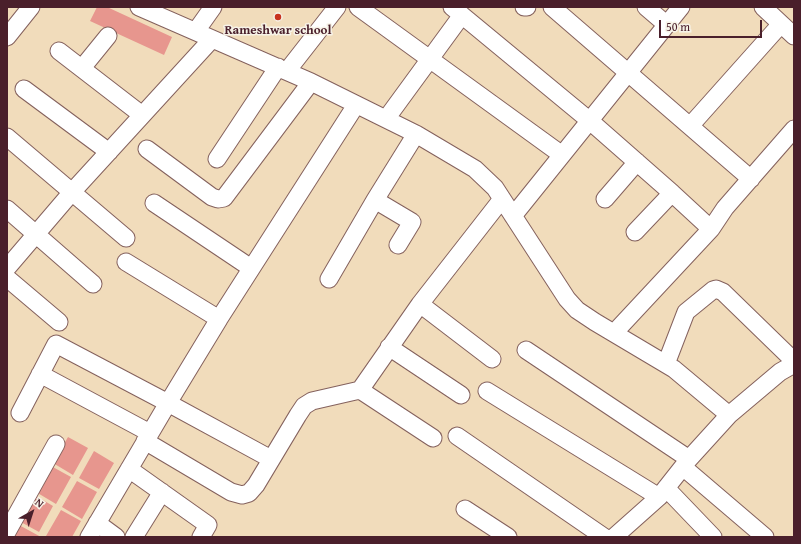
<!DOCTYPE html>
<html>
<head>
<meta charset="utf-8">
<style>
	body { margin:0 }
	#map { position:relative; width:801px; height:544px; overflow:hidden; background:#f1dcbb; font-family:"Gentium Book Plus",serif }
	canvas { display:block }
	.frame { position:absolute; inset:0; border:8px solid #4a1f2b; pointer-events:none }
	.north { position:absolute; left:12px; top:492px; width:40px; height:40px; -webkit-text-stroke:3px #f7f3e8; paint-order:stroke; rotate:39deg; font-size:11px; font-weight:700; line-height:16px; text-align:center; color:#4a1f2b }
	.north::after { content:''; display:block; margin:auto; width:14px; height:18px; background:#4a1f2b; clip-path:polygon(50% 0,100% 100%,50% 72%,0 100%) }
	.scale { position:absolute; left:659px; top:20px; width:103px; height:18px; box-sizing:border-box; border:2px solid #4a1f2b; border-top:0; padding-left:5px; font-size:12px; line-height:14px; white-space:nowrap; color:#4a1f2b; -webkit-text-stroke:3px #f7f3e8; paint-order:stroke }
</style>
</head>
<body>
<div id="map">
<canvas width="801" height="544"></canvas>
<div class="frame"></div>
<div class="north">N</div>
<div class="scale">50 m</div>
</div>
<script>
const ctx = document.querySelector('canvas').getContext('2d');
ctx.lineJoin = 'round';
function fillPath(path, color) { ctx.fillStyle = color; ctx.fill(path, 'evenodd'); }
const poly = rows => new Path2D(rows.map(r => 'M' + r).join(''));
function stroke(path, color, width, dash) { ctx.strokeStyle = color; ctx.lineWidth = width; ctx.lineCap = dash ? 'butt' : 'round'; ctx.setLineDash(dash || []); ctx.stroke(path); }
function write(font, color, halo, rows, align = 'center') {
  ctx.font = font + ' "Gentium Book Plus",serif'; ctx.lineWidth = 3; ctx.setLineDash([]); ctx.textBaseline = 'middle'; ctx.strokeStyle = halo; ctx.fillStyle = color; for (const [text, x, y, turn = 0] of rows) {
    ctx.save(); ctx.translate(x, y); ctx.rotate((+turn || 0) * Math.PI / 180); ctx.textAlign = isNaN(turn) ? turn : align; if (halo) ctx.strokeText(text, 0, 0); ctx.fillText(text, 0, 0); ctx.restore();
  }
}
fillPath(poly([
	[97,7,107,7,172,37,164,55,90,21],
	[68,437,88,448,73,475,53,463],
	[94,451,114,463,99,489,79,478],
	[51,466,71,477,56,504,36,492],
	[77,481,97,492,82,519,62,507],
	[33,494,53,506,39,532,19,521],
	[61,510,81,521,72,537,47,537,46,536],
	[19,525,41,537,12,537]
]), '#e7968e');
const minor = poly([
	[139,7,311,82,416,134,475,169,495,188,567,299,577,310,595,322,674,369,729,415],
	[358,7,562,155],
	[452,7,590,121,672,193,711,229],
	[524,7,527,7],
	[552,7,751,179],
	[646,7,667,25],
	[763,7,794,36],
	[196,31,213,7],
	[7,37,31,7],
	[59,51,142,115],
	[82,68,108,36],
	[287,71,337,7],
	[24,89,109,152],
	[386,119,462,15],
	[690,126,781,24],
	[7,137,126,238],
	[147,149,212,197,218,199,224,198,311,82],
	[217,159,278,67],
	[605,199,637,162],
	[154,203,251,268],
	[7,209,93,284],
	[513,216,681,7],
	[635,232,672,193],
	[398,245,412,222,375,200,416,134],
	[126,262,219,319],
	[7,268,72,192,212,39],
	[7,278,59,322],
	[329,279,375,200],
	[420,304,360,390,433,438],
	[614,333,711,229,725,208,794,129],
	[389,347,461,395],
	[526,350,689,459],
	[492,359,420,304,502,199],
	[666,364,686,312,713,290,716,289,723,292,794,361],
	[40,374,150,433],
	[487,391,659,497],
	[20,413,56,344,168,403,271,459],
	[457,436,604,537],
	[145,441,231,492,242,495,249,493,256,485,298,415,304,406,312,401,360,390],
	[683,467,765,537],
	[129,469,208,525,201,537],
	[666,488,713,537],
	[465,509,508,537],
	[97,523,116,537],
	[7,532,56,444],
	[89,537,168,403,219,319,356,105],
	[134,537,162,492],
	[614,537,659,497,689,459,729,415,780,372,794,364]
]);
stroke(minor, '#84615d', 19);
stroke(minor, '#fff', 17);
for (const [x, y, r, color] of [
	[278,17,4,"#c8321e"]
]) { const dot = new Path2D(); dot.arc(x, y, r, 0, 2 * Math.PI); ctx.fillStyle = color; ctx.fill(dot); stroke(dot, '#f7f3e8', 1.5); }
write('bold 13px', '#4a1f2b', '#f7f3e8', [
	["Rameshwar school",278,31]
]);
</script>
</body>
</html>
